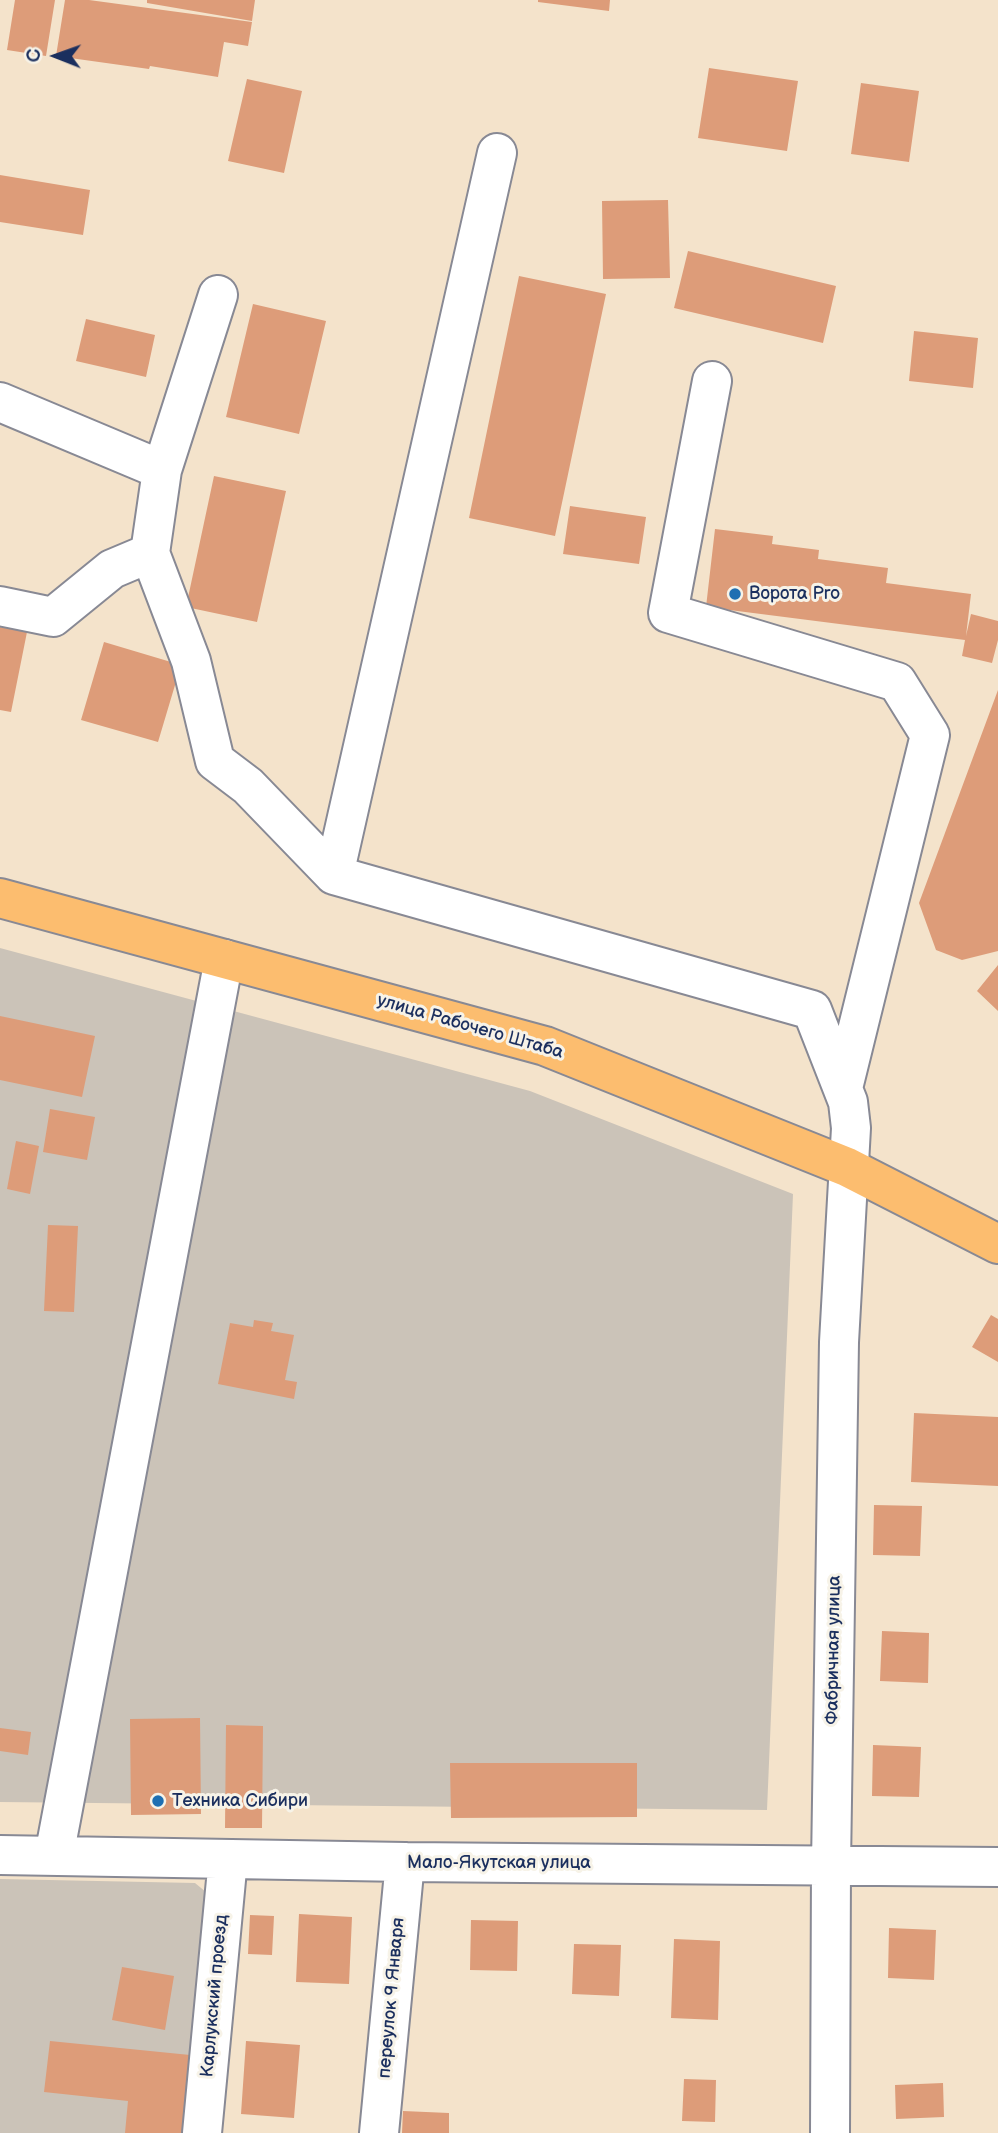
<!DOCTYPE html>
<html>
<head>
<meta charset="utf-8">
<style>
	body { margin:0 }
	#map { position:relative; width:998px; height:2133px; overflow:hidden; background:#f4e3cb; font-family:"Balsamiq Sans",sans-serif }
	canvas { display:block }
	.north { position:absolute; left:21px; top:21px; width:70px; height:70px; -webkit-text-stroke:5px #f7f3e8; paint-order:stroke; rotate:271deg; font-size:19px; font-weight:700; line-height:28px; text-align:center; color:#1b2f5e }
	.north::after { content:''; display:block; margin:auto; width:24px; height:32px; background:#1b2f5e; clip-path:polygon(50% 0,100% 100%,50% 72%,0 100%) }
</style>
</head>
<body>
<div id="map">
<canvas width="998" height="2133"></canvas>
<div class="north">С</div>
</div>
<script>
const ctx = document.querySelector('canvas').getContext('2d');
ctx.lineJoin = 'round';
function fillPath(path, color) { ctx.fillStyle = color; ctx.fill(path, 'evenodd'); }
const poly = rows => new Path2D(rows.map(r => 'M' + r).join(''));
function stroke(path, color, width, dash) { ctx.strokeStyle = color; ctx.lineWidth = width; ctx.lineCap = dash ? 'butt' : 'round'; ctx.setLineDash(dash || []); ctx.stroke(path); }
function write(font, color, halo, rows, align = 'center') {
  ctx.font = font + ' "Balsamiq Sans",sans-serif'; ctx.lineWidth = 6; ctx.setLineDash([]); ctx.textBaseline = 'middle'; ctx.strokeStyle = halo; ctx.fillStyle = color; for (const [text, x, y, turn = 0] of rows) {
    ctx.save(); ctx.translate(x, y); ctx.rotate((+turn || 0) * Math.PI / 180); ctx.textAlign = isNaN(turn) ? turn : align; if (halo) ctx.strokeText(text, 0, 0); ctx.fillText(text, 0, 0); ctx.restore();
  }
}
fillPath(poly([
	[0,948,530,1091,793,1194,767,1810,0,1802],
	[0,1879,195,1883,212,1897,183,2133,0,2133]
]), '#cbc3b8');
fillPath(poly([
	[15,0,55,0,46,56,7,50],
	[65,0,89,0,252,22,248,46,224,42,218,77,150,66,149,69,56,56],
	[147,0,255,0,252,21,147,3],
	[538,0,610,0,609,11,538,2],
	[709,68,798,81,787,151,698,138],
	[247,79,302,91,284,173,228,161],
	[861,83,919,91,909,162,851,154],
	[0,175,90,190,83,235,0,222],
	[668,200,670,278,603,279,602,201],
	[688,251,836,286,823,343,674,308],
	[519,276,606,294,555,536,469,518],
	[253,304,326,321,299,434,226,417],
	[86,319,155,335,146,377,76,361],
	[914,331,978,338,973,388,909,381],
	[214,476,286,491,257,622,186,607],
	[570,506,646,517,639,564,563,554],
	[715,529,773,536,772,544,819,550,818,559,888,568,886,583,971,594,966,636,971,614,998,621,998,640,992,663,962,656,965,640,706,607],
	[0,627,27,632,11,712,0,710],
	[104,642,181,665,158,742,81,720],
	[998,690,998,951,962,960,936,950,919,903],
	[998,965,998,1011,977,991],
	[0,1016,95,1036,82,1097,0,1080],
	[50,1109,95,1117,87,1160,43,1152],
	[16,1141,39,1146,30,1194,7,1189],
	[48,1225,78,1226,74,1312,44,1311],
	[991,1315,998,1319,998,1362,972,1347],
	[254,1320,273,1323,271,1331,294,1335,285,1380,297,1382,294,1399,218,1384,230,1323,253,1327],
	[914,1413,998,1417,998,1486,911,1482],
	[874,1505,922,1506,920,1556,873,1555],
	[882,1631,929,1633,928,1683,880,1681],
	[200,1718,201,1814,131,1815,130,1719],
	[226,1725,263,1726,262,1828,225,1828],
	[0,1728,31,1732,28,1755,0,1751],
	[873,1745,921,1747,919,1797,872,1796],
	[450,1763,637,1763,637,1817,451,1818],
	[299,1914,352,1917,349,1984,296,1982],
	[250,1915,274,1916,272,1955,248,1954],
	[471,1920,518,1921,517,1971,470,1970],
	[889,1928,936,1930,934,1980,888,1978],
	[674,1939,720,1941,718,2020,671,2018],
	[574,1944,621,1945,619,1996,572,1994],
	[122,1967,174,1976,165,2030,112,2020],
	[50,2041,190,2055,182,2133,125,2133,128,2101,44,2092],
	[246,2041,300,2045,294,2118,241,2114],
	[684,2079,716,2080,715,2122,682,2121],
	[943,2083,944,2117,896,2119,895,2085],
	[403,2111,449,2113,449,2133,402,2133]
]), '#dd9c79');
const minor = poly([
	[218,295,162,470,150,553,191,661,215,761,248,786,334,875,812,1010,848,1102,851,1128,839,1342,831,1865,830,2133],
	[712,381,668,613,897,682,930,735,843,1088],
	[0,402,162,470],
	[0,606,53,617,112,569,150,553],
	[334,875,497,153],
	[0,1855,405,1862,998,1867],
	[54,1856,224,959],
	[202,2133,228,1859],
	[379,2133,405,1862]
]);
const major = poly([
	[0,898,545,1046,847,1167,998,1244]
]);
stroke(minor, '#888994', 42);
stroke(major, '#888994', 42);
stroke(minor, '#fff', 38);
stroke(major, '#fcbd6f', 38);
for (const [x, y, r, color] of [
	[735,594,7,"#1f6fb2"],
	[158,1801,7,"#1f6fb2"]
]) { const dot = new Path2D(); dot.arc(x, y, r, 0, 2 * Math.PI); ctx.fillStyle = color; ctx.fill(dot); stroke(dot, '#f7f3e8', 2.5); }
write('18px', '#1b2f5e', '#f7f3e8', [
	["Ворота Pro",749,594],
	["Техника Сибири",172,1801]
], 'left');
write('18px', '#1b2f5e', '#f7f3e8', [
	["улица Рабочего Штаба",470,1027,16],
	["Фабричная улица",834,1650,-89],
	["Мало-Якутская улица",499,1863],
	["Карлукский проезд",215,1996,-85],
	["переулок 9 Января",392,1998,-85]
]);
</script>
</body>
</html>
